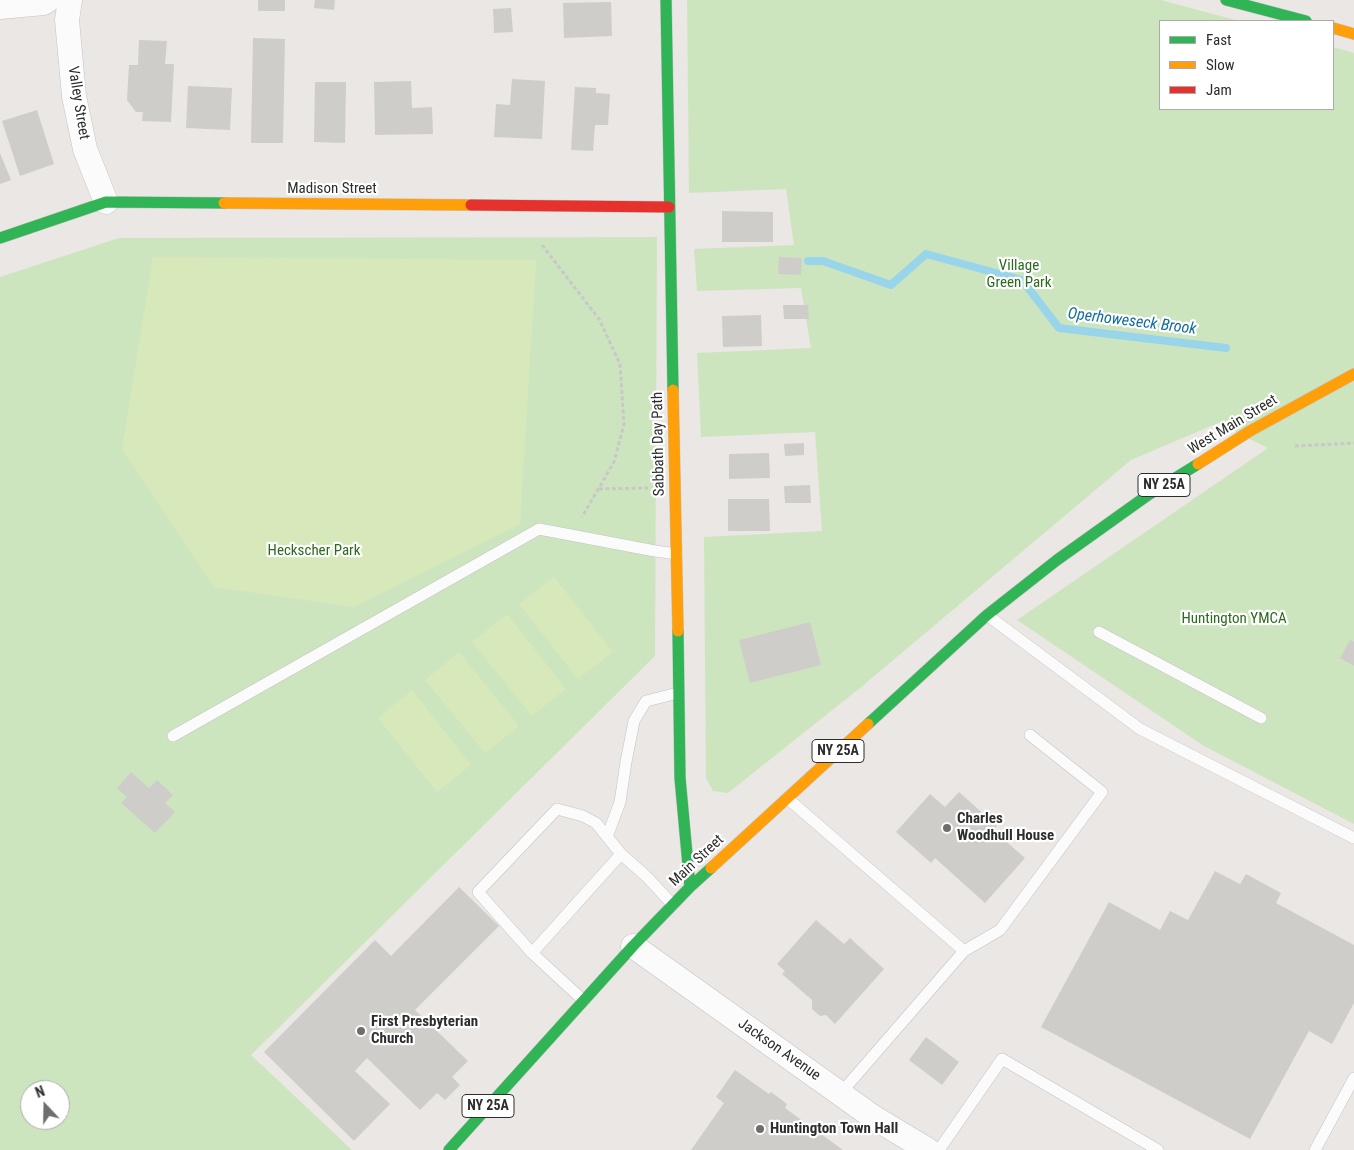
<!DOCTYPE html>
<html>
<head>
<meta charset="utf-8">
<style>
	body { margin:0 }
	#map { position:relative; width:1354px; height:1150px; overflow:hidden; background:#eae7e4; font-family:"Roboto Condensed",sans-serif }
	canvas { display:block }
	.legend { position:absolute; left:1159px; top:20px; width:175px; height:90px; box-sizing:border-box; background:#fff; border:1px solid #ababab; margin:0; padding:6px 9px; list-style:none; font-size:15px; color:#2d2d2d }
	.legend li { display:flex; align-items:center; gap:10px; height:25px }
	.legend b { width:25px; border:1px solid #ababab }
	.north { position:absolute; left:20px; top:1080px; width:50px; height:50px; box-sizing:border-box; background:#fff; border:1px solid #ababab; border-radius:50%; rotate:339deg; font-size:14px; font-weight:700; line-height:20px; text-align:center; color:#2d2d2d }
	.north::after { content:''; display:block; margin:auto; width:18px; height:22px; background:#6f6e6d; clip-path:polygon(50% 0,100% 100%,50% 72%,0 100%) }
</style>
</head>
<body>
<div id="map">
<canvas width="1354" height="1150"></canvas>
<ul class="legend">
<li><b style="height:6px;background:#30b455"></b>Fast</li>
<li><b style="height:6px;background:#ff9f0a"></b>Slow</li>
<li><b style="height:6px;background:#e5322d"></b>Jam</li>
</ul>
<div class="north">N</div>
</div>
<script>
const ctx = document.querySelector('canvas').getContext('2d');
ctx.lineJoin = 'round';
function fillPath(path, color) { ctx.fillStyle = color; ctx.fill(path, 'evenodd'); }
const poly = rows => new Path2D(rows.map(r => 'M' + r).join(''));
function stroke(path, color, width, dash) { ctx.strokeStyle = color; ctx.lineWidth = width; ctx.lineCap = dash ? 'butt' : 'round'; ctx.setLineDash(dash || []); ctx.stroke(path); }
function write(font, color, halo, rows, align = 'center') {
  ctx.font = font + ' "Roboto Condensed",sans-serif'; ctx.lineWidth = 4.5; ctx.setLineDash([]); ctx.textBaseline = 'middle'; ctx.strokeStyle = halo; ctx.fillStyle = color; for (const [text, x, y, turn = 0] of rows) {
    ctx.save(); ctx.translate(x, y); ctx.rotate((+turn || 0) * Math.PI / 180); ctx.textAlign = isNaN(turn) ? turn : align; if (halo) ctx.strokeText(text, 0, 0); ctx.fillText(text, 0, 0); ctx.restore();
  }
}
fillPath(poly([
	[687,0,1161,0,1239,21,1160,21,1160,109,1333,109,1333,47,1354,53,1354,824,1204,746,1017,620,1268,448,1218,423,1131,460,860,688,728,793,713,791,706,778,704,537,822,531,815,432,701,437,697,353,811,348,801,288,697,291,694,249,794,245,786,189,689,193],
	[657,237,655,656,251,1055,352,1150,0,1150,0,277,119,238],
	[30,1090,60,1090,60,1120,30,1120]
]), '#cde5be');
fillPath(poly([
	[153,257,536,260,520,524,354,607,214,587,122,449],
	[554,577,613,652,578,679,519,604],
	[507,614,566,689,532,716,472,642],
	[459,652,519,726,485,753,425,680],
	[412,690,471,765,437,792,378,718]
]), '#d7e9bb');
stroke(poly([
	[808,261,823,261,891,285,926,254,1022,280,1059,328,1226,348]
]), '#99d5ea', 8);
fillPath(poly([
	[258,0,285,0,285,11,258,11],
	[315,0,335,0,334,10,314,8],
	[611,2,612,36,564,38,563,3],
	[511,8,513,32,494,33,493,9],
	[253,38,285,39,283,143,251,143],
	[139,40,167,41,165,64,174,64,171,122,142,121,143,112,136,112,127,100,129,65,138,65],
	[512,79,545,81,542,139,494,137,496,104,510,105],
	[411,81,412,108,432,107,433,134,375,135,374,82],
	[315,82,346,82,345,143,314,142],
	[188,86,232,88,230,130,186,128],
	[575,87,596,88,596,93,610,94,608,125,595,125,593,151,571,150],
	[37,110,54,164,20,176,2,121],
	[0,153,11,180,0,184],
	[722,211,773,212,773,242,722,242],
	[779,257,802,258,801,275,778,274],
	[783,305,808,305,809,319,784,319],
	[761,315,762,346,723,347,722,316],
	[804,443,804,455,785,456,784,444],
	[769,453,770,478,729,479,729,454],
	[810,485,811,503,785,503,784,486],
	[728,499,769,499,770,531,728,531],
	[810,622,821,665,750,683,739,640],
	[1350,640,1354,642,1354,666,1340,658],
	[131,772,149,788,157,780,173,795,165,803,175,812,155,833,121,803,127,797,117,788],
	[959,792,997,826,993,830,1025,858,985,903,935,858,931,863,896,832,930,794,945,807],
	[1215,871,1240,884,1246,874,1281,893,1276,903,1354,945,1354,1003,1332,1044,1309,1031,1250,1139,1041,1027,1109,902,1160,930,1170,911,1188,920],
	[459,887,499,926,415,1010,468,1061,452,1077,460,1085,445,1100,437,1093,420,1110,367,1058,355,1071,390,1104,354,1141,264,1052,375,940,391,956],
	[816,920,844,944,850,938,884,969,835,1024,826,1015,820,1016,812,1009,812,1000,782,974,785,971,777,964],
	[926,1037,959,1062,942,1085,909,1060],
	[735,1070,769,1094,771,1092,787,1104,785,1108,843,1150,691,1150,724,1103,716,1097]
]), '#cfcdca');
const lane = poly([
	[987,615,1140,729,1354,838],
	[1099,632,1261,718],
	[173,736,539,529,655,551,677,554],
	[787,798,964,951,840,1094],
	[607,837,620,802,626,762,634,721,646,701,678,693],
	[964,951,1000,930,1102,792,1030,735],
	[532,953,621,854],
	[584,1001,532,953,478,892,557,809,583,816,596,823,621,854,646,876,673,905],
	[939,1150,1002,1059,1158,1150],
	[1315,1150,1354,1078]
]);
const street = poly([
	[70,0,67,20,74,96,85,149,106,202],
	[0,7,44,3,48,0],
	[633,946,873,1117,928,1150]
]);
const fast = poly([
	[666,0,673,390],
	[1226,0,1306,21],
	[0,238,106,202,224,203],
	[678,631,680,778,690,887],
	[868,724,987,615,1057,560,1148,495,1198,464],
	[449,1150,633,946,690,887,711,868]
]);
const slow = poly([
	[1333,28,1354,34],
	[224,203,471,205],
	[673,390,678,631],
	[1198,464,1250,431,1354,374],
	[711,868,868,724]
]);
const jam = poly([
	[471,205,669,207]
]);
stroke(lane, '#c4c3c4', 12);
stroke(street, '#c4c3c4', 25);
stroke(fast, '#c4c3c4', 12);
stroke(slow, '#c4c3c4', 12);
stroke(jam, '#c4c3c4', 12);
stroke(poly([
	[542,245,599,319,620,364,624,424,614,462,582,517],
	[1295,446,1354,443],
	[599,489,648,488]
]), '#c8c8c8', 3, [4, 2.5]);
stroke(lane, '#fcfbfb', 11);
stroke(street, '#fcfbfb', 24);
stroke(fast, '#30b455', 11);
stroke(slow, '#ff9f0a', 11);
stroke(jam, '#e5322d', 11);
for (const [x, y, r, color] of [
	[947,828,5,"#6f6e6d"],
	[361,1031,5,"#6f6e6d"],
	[760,1129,5,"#6f6e6d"]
]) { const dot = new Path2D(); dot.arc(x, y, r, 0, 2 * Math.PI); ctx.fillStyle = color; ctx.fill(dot); stroke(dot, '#fff', 2); }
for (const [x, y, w] of [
	[1164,485,52],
	[838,751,52],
	[488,1106,52]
]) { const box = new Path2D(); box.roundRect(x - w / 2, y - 11.5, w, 23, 4); ctx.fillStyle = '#fff'; ctx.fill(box); stroke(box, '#2d2d2d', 1); }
write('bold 14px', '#2d2d2d', null, [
	["NY 25A",1164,485],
	["NY 25A",838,751],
	["NY 25A",488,1106]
]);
write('15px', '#2d2d2d', '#fff', [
	["Valley Street",78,103,81],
	["Madison Street",332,189],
	["West Main Street",1233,425,-31],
	["Sabbath Day Path",659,444,-91],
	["Main Street",697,861,-43],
	["Jackson Avenue",779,1050,35]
]);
write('15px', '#2c6a1c', '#fff', [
	["Village",1019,266],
	["Green Park",1019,283],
	["Heckscher Park",314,551],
	["Huntington YMCA",1234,619]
]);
write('bold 15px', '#2d2d2d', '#fff', [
	["Charles",957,819],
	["Woodhull House",957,836],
	["First Presbyterian",371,1022],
	["Church",371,1039],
	["Huntington Town Hall",770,1129]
], 'left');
write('italic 16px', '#106d9e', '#fff', [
	["Operhoweseck Brook",1132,322,7]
]);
</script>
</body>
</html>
